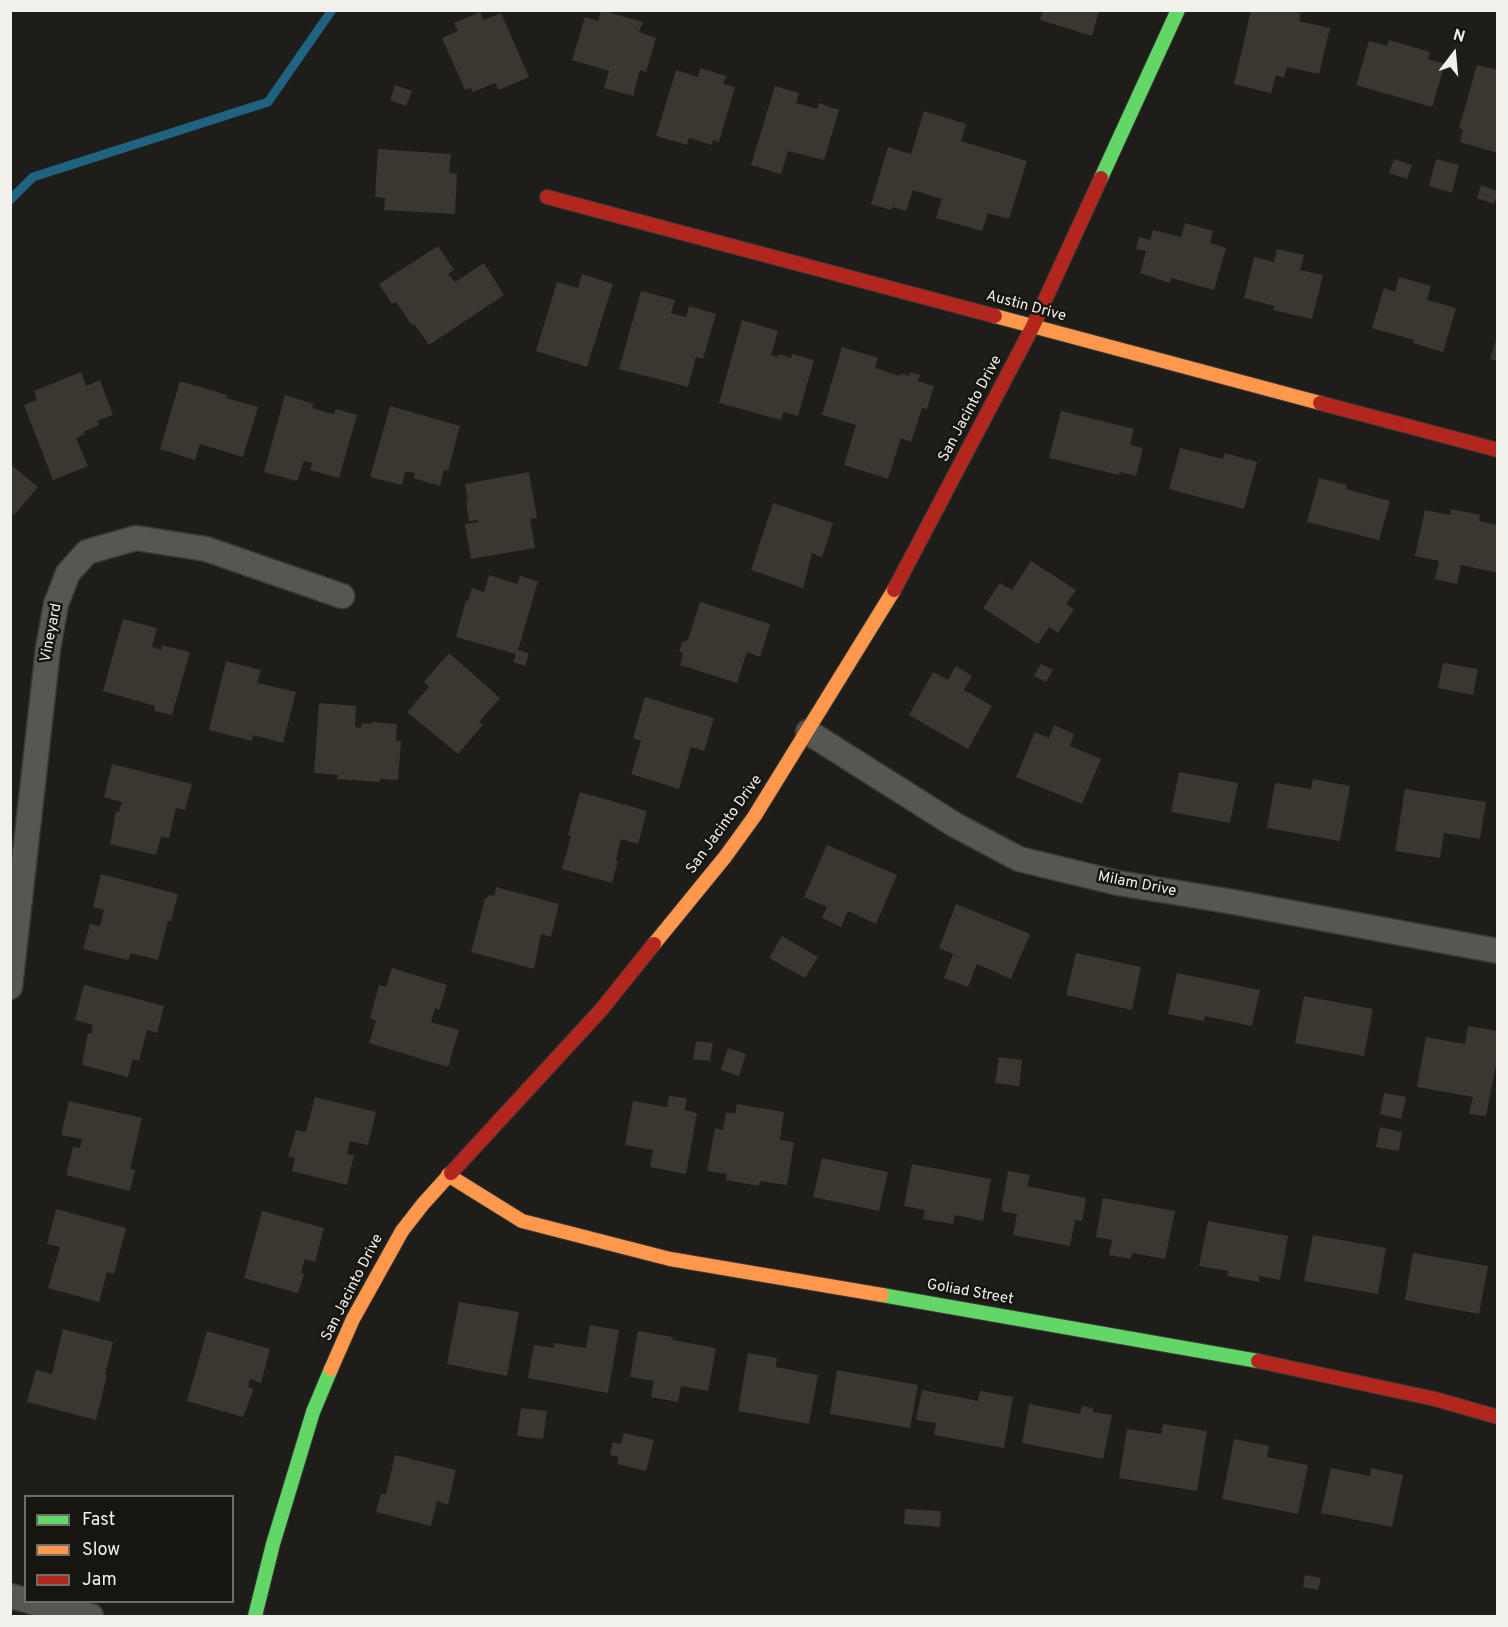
<!DOCTYPE html>
<html>
<head>
<meta charset="utf-8">
<style>
	body { margin:0 }
	#map { position:relative; width:1508px; height:1627px; overflow:hidden; background:#1e1d19; font-family:Overpass,sans-serif }
	canvas { display:block }
	.frame { position:absolute; inset:0; border:12px solid #f1f0eb; pointer-events:none }
	.legend { position:absolute; left:24px; top:1495px; width:210px; height:108px; box-sizing:border-box; background:#16150f; border:2px solid #6e6d67; margin:0; padding:8px 10px; list-style:none; font-size:18px; color:#f1f0eb }
	.legend li { display:flex; align-items:center; gap:12px; height:30px }
	.legend b { width:30px; border:2px solid #6e6d67 }
	.north { position:absolute; left:1424px; top:24px; width:60px; height:60px; -webkit-text-stroke:4px #16150f; paint-order:stroke; rotate:16deg; font-size:16px; font-weight:700; line-height:24px; text-align:center; color:#f1f0eb }
	.north::after { content:''; display:block; margin:auto; width:21px; height:27px; background:#f1f0eb; clip-path:polygon(50% 0,100% 100%,50% 72%,0 100%) }
</style>
</head>
<body>
<div id="map">
<canvas width="1508" height="1627"></canvas>
<div class="frame"></div>
<ul class="legend">
<li><b style="height:8px;background:#63d668"></b>Fast</li>
<li><b style="height:8px;background:#ff974d"></b>Slow</li>
<li><b style="height:8px;background:#b3261e"></b>Jam</li>
</ul>
<div class="north">N</div>
</div>
<script>
const ctx = document.querySelector('canvas').getContext('2d');
ctx.lineJoin = 'round';
const poly = rows => new Path2D(rows.map(r => 'M' + r).join(''));
function stroke(path, color, width, dash) { ctx.strokeStyle = color; ctx.lineWidth = width; ctx.lineCap = dash ? 'butt' : 'round'; ctx.setLineDash(dash || []); ctx.stroke(path); }
function fillPath(path, color) { ctx.fillStyle = color; ctx.fill(path, 'evenodd'); }
function write(font, color, halo, rows, align = 'center') {
  ctx.font = font + ' Overpass,sans-serif'; ctx.lineWidth = 5; ctx.setLineDash([]); ctx.textBaseline = 'middle'; ctx.strokeStyle = halo; ctx.fillStyle = color; for (const [text, x, y, turn = 0] of rows) {
    ctx.save(); ctx.translate(x, y); ctx.rotate((+turn || 0) * Math.PI / 180); ctx.textAlign = isNaN(turn) ? turn : align; if (halo) ctx.strokeText(text, 0, 0); ctx.fillText(text, 0, 0); ctx.restore();
  }
}
stroke(poly([
	[10,200,33,177,268,102,332,10]
]), '#1f6381', 9);
fillPath(poly([
	[601,10,643,22,639,32,656,38,646,72,640,70,633,96,604,88,609,71,572,60,585,17,598,21],
	[1043,10,1099,10,1092,36,1040,20],
	[1251,10,1288,10,1301,13,1299,21,1330,28,1319,74,1287,67,1284,78,1276,75,1271,93,1234,84],
	[480,12,484,20,501,13,529,77,499,90,495,83,473,92,471,88,465,90,442,38,458,31,454,23],
	[1389,40,1430,52,1428,59,1445,64,1432,107,1356,85,1369,41,1387,46],
	[1477,65,1498,70,1498,153,1460,142,1463,130,1459,128],
	[700,68,726,76,723,84,735,87,719,142,713,140,712,145,689,138,687,145,656,136,676,70,698,77],
	[395,85,412,91,406,106,390,100],
	[775,86,799,93,796,103,817,109,819,103,839,110,824,160,788,151,781,174,751,165],
	[924,111,966,124,961,141,1027,161,1009,219,988,213,982,231,936,218,942,199,913,190,906,211,892,207,891,210,871,204,888,147,911,154],
	[378,149,451,154,449,173,457,174,455,214,384,210,385,198,375,197],
	[1394,159,1412,165,1407,179,1389,173],
	[1436,159,1459,165,1452,193,1429,186],
	[1481,185,1498,191,1494,204,1477,198],
	[1185,223,1213,231,1210,243,1226,248,1214,290,1171,278,1170,283,1140,273,1146,251,1136,249,1139,237,1150,240,1153,230,1181,237],
	[438,246,454,270,448,274,455,282,484,263,504,295,429,345,414,324,412,325,396,302,392,304,379,284],
	[1277,249,1304,255,1300,270,1323,275,1312,319,1273,310,1274,306,1244,298,1254,257,1274,262],
	[582,274,613,284,587,367,536,351,557,282,578,288],
	[1399,277,1431,286,1427,300,1456,308,1443,352,1413,343,1414,340,1372,328,1384,288,1395,292],
	[641,291,675,300,671,313,686,317,689,306,716,314,703,359,696,357,688,387,619,369],
	[742,320,778,331,771,355,778,357,779,354,791,358,792,354,814,360,798,416,783,412,781,420,719,403],
	[1498,334,1498,361,1490,359],
	[842,347,878,358,875,368,900,376,901,373,909,376,910,372,920,375,918,381,934,386,927,409,922,408,911,442,901,438,888,479,844,465,856,425,822,415],
	[81,372,86,386,100,380,113,415,97,421,99,425,83,432,85,434,76,438,88,466,53,480,24,405,37,400,34,391],
	[180,381,227,395,226,398,258,407,243,457,200,444,195,460,160,449],
	[285,395,314,404,312,408,334,414,336,409,357,415,339,478,310,470,312,463,304,461,297,481,264,472],
	[390,406,460,426,448,471,444,470,440,486,413,478,415,473,411,472,405,472,402,485,370,477],
	[1061,411,1134,429,1130,445,1143,448,1136,476,1120,472,1119,475,1049,458],
	[1180,448,1223,459,1225,453,1257,462,1244,509,1169,489],
	[10,464,38,487,14,515,10,512],
	[529,472,537,518,530,519,535,548,471,559,465,524,478,522,478,520,469,521,466,501,468,501,465,484],
	[1319,478,1347,485,1346,489,1390,501,1379,540,1307,522],
	[773,503,833,523,822,557,812,553,803,588,751,570],
	[1451,509,1480,515,1479,521,1498,525,1498,573,1461,565,1457,584,1435,579,1439,561,1415,556,1425,510,1450,515],
	[1031,561,1076,590,1066,604,1074,609,1058,633,1049,627,1038,644,983,608,1000,583,1012,590],
	[489,575,517,584,520,576,538,581,518,650,529,653,525,666,513,662,516,654,456,637,466,600,468,601,472,588,484,592],
	[700,602,770,624,760,657,747,652,737,683,680,665,683,654,679,651,682,642,688,640],
	[123,619,157,628,152,647,161,650,162,645,190,652,172,715,154,711,155,706,103,691],
	[449,653,500,698,479,722,483,725,458,754,407,712,429,687,424,682],
	[226,661,261,670,257,683,296,692,283,743,253,735,252,741,209,730],
	[1443,663,1478,669,1473,695,1438,688],
	[1041,664,1053,670,1046,682,1034,676],
	[956,666,972,676,964,690,992,706,968,749,909,715,933,672,948,680],
	[645,697,714,718,704,751,691,747,679,789,631,774,641,741,633,738],
	[319,703,356,706,355,727,361,728,362,723,372,724,372,722,397,724,396,741,401,741,398,780,380,779,380,782,337,779,338,775,314,773],
	[1054,725,1074,734,1070,746,1101,759,1082,804,1016,777,1035,732,1049,738],
	[112,764,192,784,185,810,176,808,169,838,161,837,156,855,110,844,116,811,119,812,122,802,104,797],
	[1179,772,1238,783,1230,823,1171,812],
	[1313,779,1350,786,1340,841,1267,828,1275,783,1311,789],
	[1405,789,1486,802,1480,839,1444,833,1440,858,1395,851],
	[580,792,647,811,638,844,621,839,616,860,618,861,612,883,562,869,571,836,568,835],
	[827,845,897,875,876,924,848,911,841,927,822,918,827,907,804,897],
	[101,874,178,894,171,922,168,921,158,960,131,953,128,960,83,949,90,924,100,926,104,910,93,907],
	[496,887,559,904,551,937,541,934,534,969,471,952,485,899,490,895,494,896],
	[956,904,1030,934,1011,979,977,964,968,987,944,978,953,954,939,948],
	[782,936,818,957,805,978,769,958],
	[1076,953,1141,967,1132,1010,1066,995],
	[392,968,447,985,439,1010,435,1008,431,1022,459,1030,448,1067,369,1043,376,1021,370,1018,379,985,386,987],
	[1177,973,1260,990,1252,1026,1205,1016,1204,1021,1168,1014],
	[84,985,164,1006,157,1033,147,1030,139,1061,133,1059,128,1077,82,1065,88,1033,91,1034,93,1025,75,1020],
	[1304,996,1373,1009,1364,1056,1295,1043],
	[1468,1026,1498,1031,1498,1055,1486,1116,1469,1114,1473,1097,1417,1087,1426,1037,1465,1044],
	[696,1041,713,1043,710,1061,693,1059],
	[728,1048,746,1054,739,1076,721,1070],
	[999,1057,1022,1060,1019,1086,995,1083],
	[1384,1093,1406,1097,1401,1119,1380,1114],
	[669,1096,687,1098,685,1110,697,1113,686,1174,650,1167,653,1150,625,1145,633,1101,667,1107],
	[315,1097,376,1112,368,1145,350,1141,347,1154,354,1155,347,1185,292,1171,295,1158,288,1157,296,1130,306,1132],
	[69,1101,142,1118,130,1169,135,1170,130,1191,66,1175,73,1147,80,1148,82,1139,61,1135],
	[737,1104,784,1112,780,1140,794,1142,787,1185,760,1181,759,1186,726,1180,727,1174,707,1171,715,1128,723,1130,726,1112,735,1114],
	[1380,1127,1402,1132,1399,1151,1376,1147],
	[822,1158,888,1172,879,1211,813,1197],
	[912,1164,991,1179,983,1221,955,1215,953,1224,923,1219,925,1210,904,1206],
	[1008,1171,1030,1175,1027,1186,1086,1198,1082,1221,1075,1220,1070,1246,1013,1235,1017,1214,1001,1211],
	[1103,1198,1175,1211,1165,1259,1132,1253,1131,1259,1109,1255,1112,1240,1096,1237],
	[56,1209,126,1228,114,1274,107,1272,99,1302,48,1288,60,1247,47,1244],
	[262,1211,324,1228,315,1262,305,1259,301,1273,304,1274,298,1293,244,1278],
	[1208,1221,1288,1236,1280,1280,1259,1276,1259,1282,1227,1276,1228,1271,1199,1266],
	[1313,1235,1386,1248,1378,1294,1304,1281],
	[1413,1253,1488,1266,1479,1314,1405,1300],
	[459,1302,519,1312,507,1376,447,1364],
	[590,1325,619,1330,608,1393,528,1378,534,1345,554,1348,554,1343,586,1348],
	[63,1329,113,1342,105,1375,107,1375,96,1420,27,1402,36,1370,52,1374],
	[207,1331,270,1349,261,1383,250,1379,248,1387,254,1389,243,1417,187,1401],
	[638,1331,673,1337,672,1340,716,1348,708,1391,681,1386,678,1402,651,1397,654,1381,630,1377],
	[748,1353,777,1358,776,1367,818,1375,809,1424,738,1411],
	[837,1370,918,1385,910,1428,830,1414],
	[922,1390,978,1401,980,1391,1013,1397,1004,1448,934,1435,936,1423,916,1420],
	[1029,1404,1080,1414,1082,1406,1093,1408,1093,1412,1112,1415,1103,1459,1022,1443],
	[521,1408,547,1411,543,1439,517,1436],
	[1163,1424,1207,1431,1197,1491,1119,1478,1127,1429,1161,1434],
	[624,1433,654,1440,646,1471,617,1464,619,1457,610,1455,613,1442,621,1444],
	[1234,1439,1269,1446,1267,1457,1308,1465,1298,1514,1222,1499],
	[395,1455,456,1470,448,1505,437,1501,431,1526,376,1512,381,1494,386,1494],
	[1331,1468,1370,1476,1371,1468,1403,1475,1392,1527,1321,1513],
	[905,1509,941,1511,940,1527,904,1524],
	[1305,1575,1321,1578,1318,1590,1303,1587]
]), '#39372f');
const street = poly([
	[808,732,955,825,1019,859,1118,883,1228,901,1498,951],
	[10,987,48,649,56,604,68,573,87,552,136,538,206,549,342,596],
	[10,1596,26,1600],
	[32,1602,91,1616]
]);
const fast = poly([
	[1101,178,1178,10],
	[882,1295,1258,1361],
	[255,1616,273,1544,313,1412,331,1369]
]);
const slow = poly([
	[995,316,1320,403],
	[654,944,725,857,754,817,894,590],
	[448,1175,522,1221,670,1259,882,1295],
	[331,1369,353,1319,402,1231,423,1204,451,1173]
]);
const jam = poly([
	[547,197,995,316],
	[1320,403,1498,450],
	[894,590,1033,326,1101,178],
	[451,1173,601,1010,654,944],
	[1258,1361,1435,1399,1498,1417]
]);
stroke(street, '#393937', 27);
stroke(fast, '#393937', 16);
stroke(slow, '#393937', 16);
stroke(jam, '#393937', 16);
stroke(street, '#565653', 24);
stroke(fast, '#63d668', 14);
stroke(slow, '#ff974d', 14);
stroke(jam, '#b3261e', 14);
write('15px', '#f1f0eb', '#16150f', [
	["Austin Drive",1026,307,15],
	["San Jacinto Drive",971,409,-62],
	["Vineyard",52,633,-79],
	["San Jacinto Drive",725,825,-54],
	["Milam Drive",1137,885,11],
	["San Jacinto Drive",353,1288,-63],
	["Goliad Street",970,1293,10]
]);
</script>
</body>
</html>
